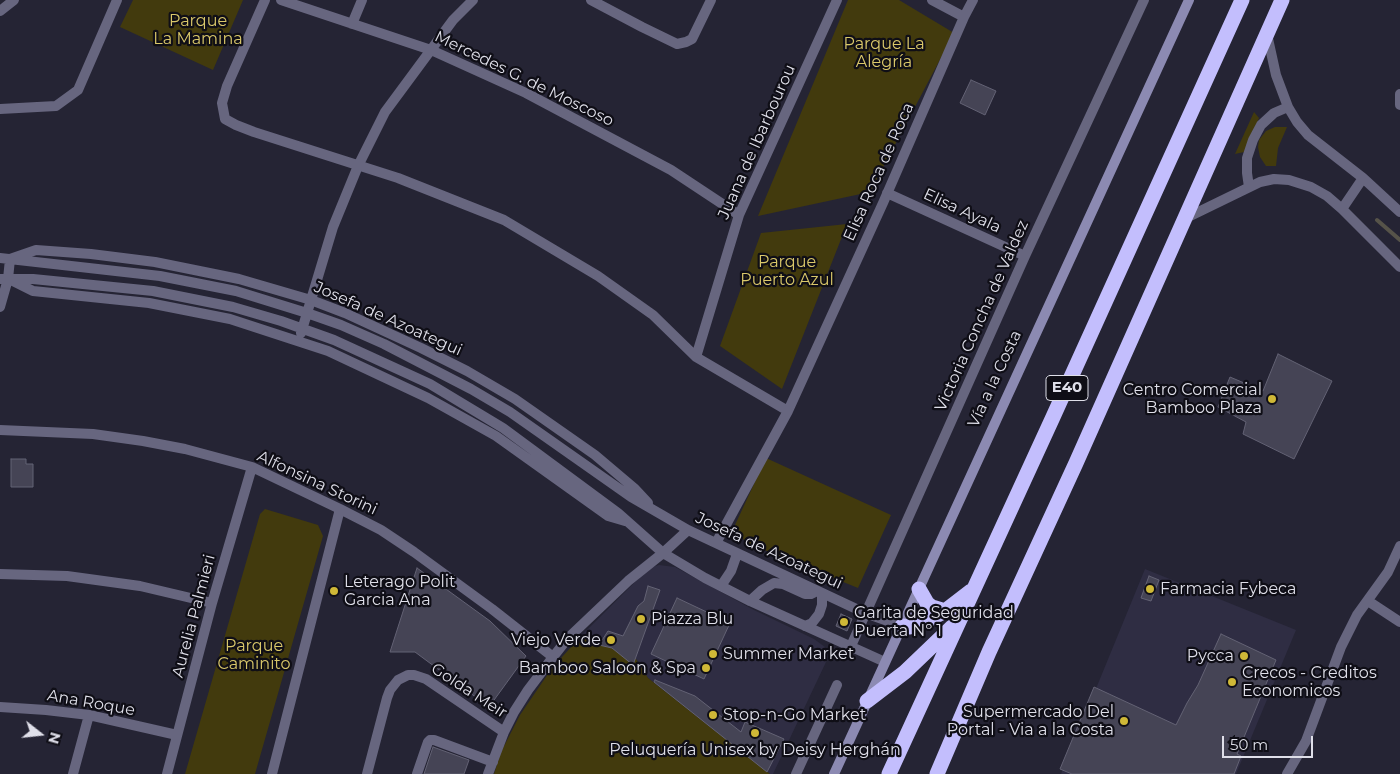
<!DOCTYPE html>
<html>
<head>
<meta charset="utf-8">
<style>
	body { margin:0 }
	#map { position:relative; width:1400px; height:774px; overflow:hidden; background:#252434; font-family:Montserrat,sans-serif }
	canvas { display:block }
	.north { position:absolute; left:15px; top:709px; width:50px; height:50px; -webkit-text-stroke:4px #0f0e16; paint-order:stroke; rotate:106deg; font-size:14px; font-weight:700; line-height:20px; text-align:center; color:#dfdfe9 }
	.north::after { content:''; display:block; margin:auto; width:18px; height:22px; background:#dfdfe9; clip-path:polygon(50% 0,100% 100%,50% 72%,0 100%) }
	.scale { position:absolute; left:1222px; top:736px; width:91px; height:22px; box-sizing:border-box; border:2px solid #dfdfe9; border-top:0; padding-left:6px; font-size:15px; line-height:18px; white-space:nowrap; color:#dfdfe9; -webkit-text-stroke:4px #0f0e16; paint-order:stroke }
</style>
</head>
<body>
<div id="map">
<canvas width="1400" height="774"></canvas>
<div class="north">N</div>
<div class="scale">50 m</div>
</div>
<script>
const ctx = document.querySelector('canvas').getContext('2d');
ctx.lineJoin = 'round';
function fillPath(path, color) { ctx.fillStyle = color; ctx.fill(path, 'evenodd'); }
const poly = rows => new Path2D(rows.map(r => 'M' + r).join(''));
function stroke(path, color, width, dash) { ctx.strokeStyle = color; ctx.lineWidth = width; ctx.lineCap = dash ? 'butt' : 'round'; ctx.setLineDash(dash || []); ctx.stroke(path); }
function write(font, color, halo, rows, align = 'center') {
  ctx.font = font + ' Montserrat,sans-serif'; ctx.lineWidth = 4.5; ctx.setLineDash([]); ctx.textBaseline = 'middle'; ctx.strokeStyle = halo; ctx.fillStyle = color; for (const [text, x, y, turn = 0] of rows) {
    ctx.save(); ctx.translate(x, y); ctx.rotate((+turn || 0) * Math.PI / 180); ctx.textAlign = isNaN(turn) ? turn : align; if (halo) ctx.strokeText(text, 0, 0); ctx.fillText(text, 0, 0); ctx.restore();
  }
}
fillPath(poly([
	[659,565,675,567,754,610,814,639,825,647,828,657,826,662,773,774,770,774,648,678,636,659,582,635,649,568],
	[1145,569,1296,630,1236,774,1061,774]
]), '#2f2d43');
fillPath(poly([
	[133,0,243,0,213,70,120,27],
	[848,0,899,0,954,33,870,192,758,216],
	[1254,112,1259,118,1244,152,1235,154],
	[1275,127,1287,127,1278,148,1276,166,1266,166,1260,157,1258,147,1259,140,1266,131],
	[847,224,782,389,720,346,761,233],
	[766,458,891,515,858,588,745,542,735,525],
	[265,509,318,525,323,536,255,774,185,774,260,514],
	[582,635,636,659,648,678,770,774,494,774,501,752,520,715,552,668]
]), '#423a0d');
stroke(poly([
	[1377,220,1400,240]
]), '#565349', 4);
const building = poly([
	[971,80,996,91,985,115,960,103,971,80],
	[1278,354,1332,381,1294,459,1243,434,1246,422,1218,407,1230,377,1263,391,1278,354],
	[11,459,26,459,26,464,33,464,33,487,11,487,11,459],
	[417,568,490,621,526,656,489,707,415,652,390,652,417,568],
	[1149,576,1159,580,1151,601,1141,598,1149,576],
	[648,586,660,590,633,665,612,648,599,645,608,631,623,636,638,606,644,601,648,586],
	[677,598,730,623,704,679,651,654,677,598],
	[841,614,852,619,847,631,836,626,841,614],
	[1221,634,1276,660,1237,754,1241,756,1234,774,1072,774,1060,769,1094,687,1176,725,1187,703,1198,685,1221,634],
	[655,680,695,696,741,732,745,722,784,739,767,772,654,682,655,680],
	[433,747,469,760,464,774,424,774,433,747]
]);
fillPath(building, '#454455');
stroke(building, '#636274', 1);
stroke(poly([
	[265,0,227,86,222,103,225,119,236,125,254,132,398,178,504,220,598,276,653,315,696,357,788,411],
	[281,0,431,50,526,93,671,170,739,215],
	[591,0,642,27,677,44,686,42,692,39,711,0],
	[932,0,964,17],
	[0,11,14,0],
	[352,24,362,0],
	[1267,34,1276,75,1288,107,1297,122,1308,135,1363,178,1400,212],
	[1400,94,1400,105],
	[0,109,56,106,78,90,117,0],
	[1249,187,1247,173,1247,158,1253,140,1261,125,1274,113,1288,107],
	[887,193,1025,256],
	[1342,209,1363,178],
	[1186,218,1260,182,1274,179,1289,180,1311,187,1327,196,1342,209,1400,267],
	[0,258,160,276,236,291,307,313,341,325,384,344,471,389,510,412,631,497,688,530,865,613,902,626],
	[0,279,33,279,153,291,233,307,281,321,334,340,430,384,503,428,618,513,663,553,705,578,750,601,885,662],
	[11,280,33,291,149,303,230,319,328,351,428,398,496,436,608,516,625,521],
	[0,307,8,279,10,259,36,250,91,254,155,262,239,279,311,300,345,313,421,348,467,371,515,399,595,455,634,488,648,503],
	[301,333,333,227,358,166,385,112,453,20,473,0],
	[696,357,739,215,837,0],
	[0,430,93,434,143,441,185,449,252,467,340,509,381,530,414,552,492,609,553,657],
	[716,543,788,411,883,203,964,17,973,0],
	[0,574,67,576,140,586,212,603],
	[721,586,731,571,737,554],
	[750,601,762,590,774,583,783,584,805,594,811,594,815,592],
	[1368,601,1400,622],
	[805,626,812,623,819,614,822,605,822,594],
	[851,646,1025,256,1144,0],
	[0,707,46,710,89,715,177,735],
	[73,774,89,715],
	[167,774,212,603,252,467],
	[272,774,340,509],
	[367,774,387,698,390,690,398,680,408,675,414,675,426,679,504,732],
	[417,774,428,742,430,740,434,740,493,762],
	[488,774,504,732,514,712,528,690,553,657,568,638,628,581,663,553,688,530],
	[796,774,837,685],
	[1287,774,1306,741,1341,647,1357,615,1388,572,1400,546]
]), '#67667f', 10);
stroke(poly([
	[834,774,1189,0]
]), '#8c8ab2', 10);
stroke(poly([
	[919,589,927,603,932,607,945,611,971,591],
	[902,626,910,627,915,626,926,621,945,611],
	[867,701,905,672,952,627],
	[889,774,1053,417,1242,0],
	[937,774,989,652,1076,463,1282,0]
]), '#c3befd', 15);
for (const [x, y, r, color] of [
	[1272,399,5,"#cfb837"],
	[1150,589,5,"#cfb837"],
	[334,591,5,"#cfb837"],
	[641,619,5,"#cfb837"],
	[844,622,5,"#cfb837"],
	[611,640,5,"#cfb837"],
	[713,654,5,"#cfb837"],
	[1244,656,5,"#cfb837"],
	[706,668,5,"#cfb837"],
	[1232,682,5,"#cfb837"],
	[713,715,5,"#cfb837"],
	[1124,721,5,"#cfb837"],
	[755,733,5,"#cfb837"]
]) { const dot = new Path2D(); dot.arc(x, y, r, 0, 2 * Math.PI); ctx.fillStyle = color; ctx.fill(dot); stroke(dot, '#0f0e16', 2); }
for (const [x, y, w] of [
	[1067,388,42]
]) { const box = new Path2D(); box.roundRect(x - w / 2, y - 12.5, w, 25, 4); ctx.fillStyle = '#0f0e16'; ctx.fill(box); stroke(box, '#dfdfe9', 1); }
write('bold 15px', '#dfdfe9', null, [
	["E40",1067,388]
]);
write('16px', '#dac86a', '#0f0e16', [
	["Parque",198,21],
	["La Mamina",198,39],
	["Parque La",884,44],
	["Alegría",884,62],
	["Parque",787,262],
	["Puerto Azul",787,280],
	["Parque",254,646],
	["Caminito",254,664]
]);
write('16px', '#dfdfe9', '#0f0e16', [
	["Mercedes G. de Moscoso",524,79,26],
	["Juana de Ibarbourou",757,142,-66],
	["Elisa Roca de Roca",879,172,-66],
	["Elisa Ayala",962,211,25],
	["Victoria Concha de Valdez",982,316,-66],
	["Josefa de Azoategui",388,319,24],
	["Vía a la Costa",995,379,-65],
	["Alfonsina Storini",317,483,25],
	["Josefa de Azoategui",769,551,25],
	["Aurelia Palmieri",194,616,-75],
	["Golda Meir",469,691,33],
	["Ana Roque",91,703,10]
]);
write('16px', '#dfdfe9', '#0f0e16', [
	["Centro Comercial",1262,390,"right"],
	["Bamboo Plaza",1262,408,"right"],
	["Leterago Polit",344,582],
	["Garcia Ana",344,600],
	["Farmacia Fybeca",1160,589],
	["Garita de Seguridad",854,613],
	["Puerta Nº 1",854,631],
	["Piazza Blu",651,619],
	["Viejo Verde",601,640,"right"],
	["Summer Market",723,654],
	["Pycca",1234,656,"right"],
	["Bamboo Saloon & Spa",696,668,"right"],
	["Crecos - Creditos",1242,673],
	["Economicos",1242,691],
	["Supermercado Del",1114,712,"right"],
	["Portal - Via a la Costa",1114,730,"right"],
	["Stop-n-Go Market",723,715],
	["Peluquería Unisex by Deisy Herghán",755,750,"center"]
], 'left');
</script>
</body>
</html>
